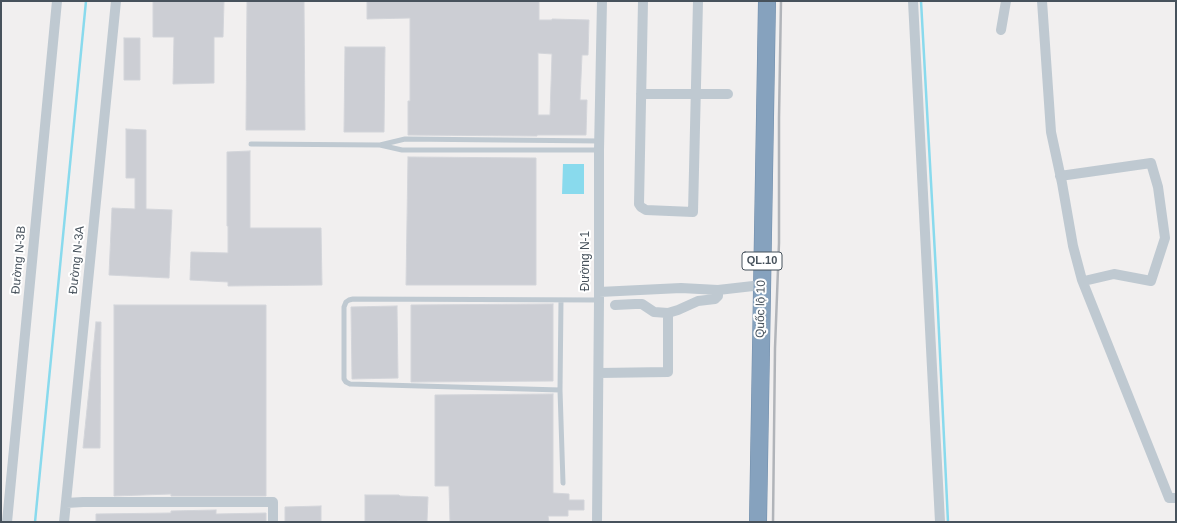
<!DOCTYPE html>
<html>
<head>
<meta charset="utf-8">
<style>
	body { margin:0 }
	#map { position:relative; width:1177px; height:523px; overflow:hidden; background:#f1efef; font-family:Arial,sans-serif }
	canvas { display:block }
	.frame { position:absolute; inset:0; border:2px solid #47525c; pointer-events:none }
</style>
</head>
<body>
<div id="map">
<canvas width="1177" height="523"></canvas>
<div class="frame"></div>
</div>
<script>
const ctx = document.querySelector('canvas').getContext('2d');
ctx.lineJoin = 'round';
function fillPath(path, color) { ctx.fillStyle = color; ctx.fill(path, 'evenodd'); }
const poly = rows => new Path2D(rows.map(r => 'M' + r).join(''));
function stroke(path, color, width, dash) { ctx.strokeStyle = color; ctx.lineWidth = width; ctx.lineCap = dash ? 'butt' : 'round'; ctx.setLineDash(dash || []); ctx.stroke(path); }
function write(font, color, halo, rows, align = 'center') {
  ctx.font = font + ' Arial,sans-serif'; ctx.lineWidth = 4; ctx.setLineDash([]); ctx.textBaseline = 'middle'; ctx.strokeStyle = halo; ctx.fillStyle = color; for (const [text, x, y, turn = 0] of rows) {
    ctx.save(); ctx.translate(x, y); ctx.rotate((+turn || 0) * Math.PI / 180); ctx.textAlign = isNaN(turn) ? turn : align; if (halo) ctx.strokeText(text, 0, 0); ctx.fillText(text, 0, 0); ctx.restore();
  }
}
fillPath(poly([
	[563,164,584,164,584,194,562,194]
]), '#89daed');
stroke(poly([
	[921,1,937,291,948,522],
	[35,522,86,1]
]), '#89daed', 2.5);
const building = poly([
	[153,1,224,1,223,37,214,37,214,83,173,84,174,37,153,37,153,1],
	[247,1,304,1,305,130,246,130,247,1],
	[367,1,539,1,539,20,552,20,552,19,589,20,588,55,582,55,580,100,587,100,586,135,537,135,537,136,408,135,408,101,410,101,410,18,367,19,367,1],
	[538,53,552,54,550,115,538,115,538,53],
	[124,38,140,38,140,80,124,80,124,38],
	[345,47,385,47,384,132,344,132,345,47],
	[126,129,146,130,146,209,172,210,169,278,109,275,112,208,135,209,135,178,126,178,126,129],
	[250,151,250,228,321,228,322,285,228,286,228,282,190,280,191,252,228,253,228,226,227,226,227,152,250,151],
	[408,157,536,158,536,285,406,285,408,157],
	[553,304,553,381,411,382,411,305,553,304],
	[114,305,266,305,266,496,171,496,171,494,114,496,114,305],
	[397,306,398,378,352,379,351,307,397,306],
	[96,322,101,322,100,448,83,448,96,322],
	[553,394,553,493,569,494,569,500,584,500,584,510,568,510,568,516,548,516,549,522,450,522,449,486,435,486,435,395,553,394],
	[365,495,399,495,400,496,428,497,427,521,397,521,397,522,389,522,389,521,365,521,365,495],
	[321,506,321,522,285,522,285,507,321,506],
	[216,510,216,514,266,513,266,522,96,522,96,514,171,513,171,511,216,510]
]);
fillPath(building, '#ccced4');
stroke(building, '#d3d5da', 1);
const highway = poly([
	[758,522,767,1]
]);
stroke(highway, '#718daa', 18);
stroke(poly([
	[251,144,380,145,402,150,599,150],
	[380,145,405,139,600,141],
	[561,300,560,390,563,483],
	[560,390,350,384,346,382,344,379,344,307,346,302,349,300,353,299,599,300]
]), '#bfc9d1', 5);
stroke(poly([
	[643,1,639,204,641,207,646,210,693,212,698,1],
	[913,1,940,522],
	[1042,1,1051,132,1062,183,1073,246,1082,280,1169,498,1176,498],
	[1001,30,1006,1],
	[641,94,728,94],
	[1060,176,1151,163,1158,187,1165,238,1151,281,1114,274,1084,281],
	[599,292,681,288,718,290,762,285],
	[668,313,678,310,698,301,715,299,718,296,718,290],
	[599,373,668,372,668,313,654,312,642,304,635,304,615,305],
	[66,503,83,502,273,502,273,522],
	[7,522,57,1],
	[64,522,116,1],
	[597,522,599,300,599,150,602,1]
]), '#bfc9d1', 10);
stroke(highway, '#86a2be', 17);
stroke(poly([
	[773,522,775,348,779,243,779,118,781,1]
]), '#b1b4b9', 2.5);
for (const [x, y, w] of [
	[762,261,40]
]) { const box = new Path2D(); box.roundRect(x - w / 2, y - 9, w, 18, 3); ctx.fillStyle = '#fff'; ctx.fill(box); stroke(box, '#47525c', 1); }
write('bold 11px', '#47525c', null, [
	["QL.10",762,261]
]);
write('12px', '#47525c', '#fff', [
	["Đường N-3B",19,260,-85],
	["Đường N-3A",77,260,-84],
	["Đường N-1",586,261,-90],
	["Quốc lộ 10",761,309,-89]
]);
</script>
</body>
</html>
